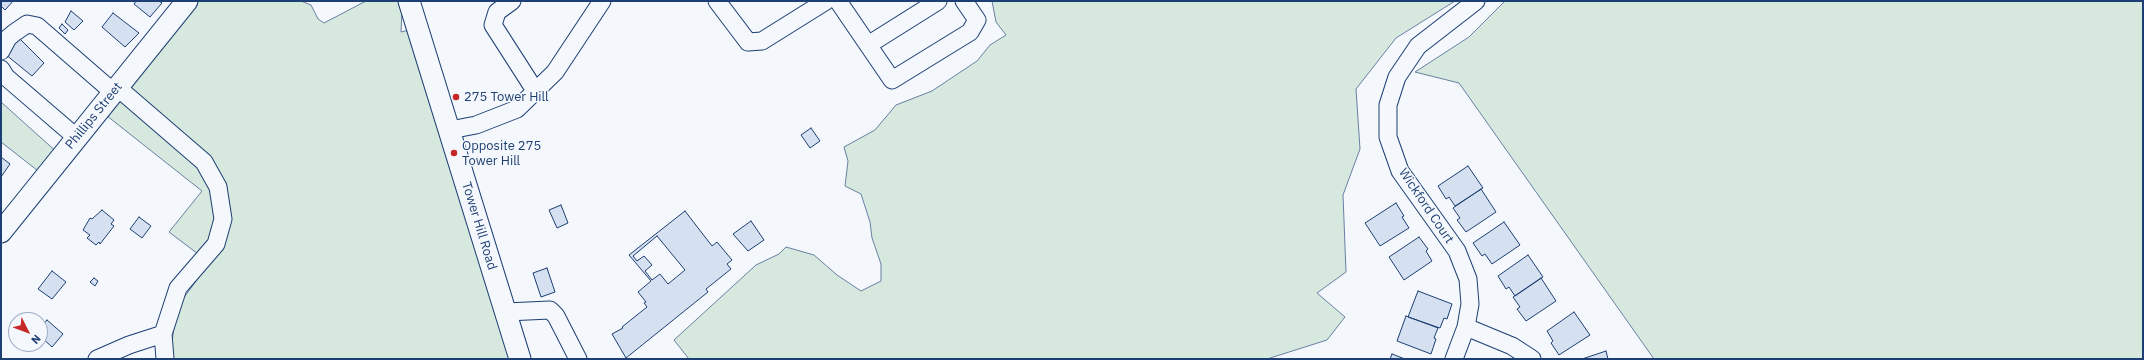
<!DOCTYPE html>
<html>
<head>
<meta charset="utf-8">
<style>
	body { margin:0 }
	#map { position:relative; width:2144px; height:360px; overflow:hidden; background:#f4f7fb; font-family:"IBM Plex Sans",sans-serif }
	canvas { display:block }
	.frame { position:absolute; inset:0; border:2px solid #1d3f73; pointer-events:none }
	.north { position:absolute; left:8px; top:312px; width:40px; height:40px; box-sizing:border-box; background:#f4f7fb; border:1px solid #9eadc5; border-radius:50%; rotate:132deg; font-size:11px; font-weight:700; line-height:16px; text-align:center; color:#1d3f73 }
	.north::after { content:''; display:block; margin:auto; width:14px; height:18px; background:#c62828; clip-path:polygon(50% 0,100% 100%,50% 72%,0 100%) }
</style>
</head>
<body>
<div id="map">
<canvas width="2144" height="360"></canvas>
<div class="frame"></div>
<div class="north">N</div>
</div>
<script>
const ctx = document.querySelector('canvas').getContext('2d');
ctx.lineJoin = 'round';
function fillPath(path, color) { ctx.fillStyle = color; ctx.fill(path, 'evenodd'); }
const poly = rows => new Path2D(rows.map(r => 'M' + r).join(''));
function stroke(path, color, width, dash) { ctx.strokeStyle = color; ctx.lineWidth = width; ctx.lineCap = dash ? 'butt' : 'round'; ctx.setLineDash(dash || []); ctx.stroke(path); }
function write(font, color, halo, rows, align = 'center') {
  ctx.font = font + ' "IBM Plex Sans",sans-serif'; ctx.lineWidth = 3; ctx.setLineDash([]); ctx.textBaseline = 'middle'; ctx.strokeStyle = halo; ctx.fillStyle = color; for (const [text, x, y, turn = 0] of rows) {
    ctx.save(); ctx.translate(x, y); ctx.rotate((+turn || 0) * Math.PI / 180); ctx.textAlign = isNaN(turn) ? turn : align; if (halo) ctx.strokeText(text, 0, 0); ctx.fillText(text, 0, 0); ctx.restore();
  }
}
const green = poly([
	[181,1,301,1,311,5,318,19,324,23,366,1,398,1,402,11,401,32,418,28,521,359,174,359,171,349,177,307,199,277,202,263,198,254,169,232,202,191,97,108,181,1],
	[992,1,1455,1,1396,38,1356,89,1360,149,1343,195,1346,272,1317,293,1345,317,1327,340,1267,359,689,359,674,340,756,265,779,254,786,247,814,255,837,275,861,291,881,281,881,264,872,238,870,222,861,194,845,186,848,161,844,147,875,130,896,105,932,91,977,61,990,45,1006,35,996,22,992,1],
	[1505,1,2143,1,2143,359,1654,359,1459,83,1415,72,1469,37,1505,1],
	[1,102,59,154,42,174,1,142,1,102]
]);
fillPath(green, '#d7e8df');
stroke(green, '#687fa3', 1);
const building = poly([
	[1,1,13,1,5,10,1,6,1,1],
	[136,1,159,1,162,3,150,17,134,4,136,1],
	[71,11,83,21,74,30,65,22,71,11],
	[113,13,139,33,125,47,102,27,113,13],
	[62,24,68,30,65,34,59,28,62,24],
	[19,38,44,63,32,76,5,54,19,38],
	[811,128,820,141,810,148,801,135,811,128],
	[1,157,10,164,1,177,1,157],
	[1468,166,1483,188,1455,206,1449,197,1446,199,1438,186,1468,166],
	[1481,189,1496,212,1466,232,1457,220,1460,218,1453,208,1481,189],
	[1396,203,1404,216,1402,217,1409,228,1380,246,1365,223,1396,203],
	[561,205,568,223,557,228,549,210,561,205],
	[102,210,114,220,111,224,114,226,100,244,99,242,96,245,87,238,90,235,83,230,90,218,92,219,102,210],
	[685,211,712,246,717,242,732,260,727,264,731,269,706,289,708,292,626,358,612,334,623,328,622,327,647,307,644,303,646,302,638,292,651,281,629,255,685,211],
	[657,236,685,270,668,284,660,274,652,280,645,271,652,265,644,256,637,261,633,256,657,236],
	[139,217,151,226,142,238,130,229,139,217],
	[751,221,764,240,748,251,733,234,751,221],
	[1504,222,1520,245,1492,264,1485,254,1482,256,1473,243,1504,222],
	[1419,237,1428,249,1426,251,1432,261,1404,280,1389,257,1419,237],
	[1528,255,1543,277,1515,296,1509,287,1506,289,1498,276,1528,255],
	[547,268,555,292,541,297,533,273,547,268],
	[52,271,66,282,52,299,38,289,52,271],
	[94,278,98,281,95,286,90,282,94,278],
	[1541,278,1556,301,1526,321,1517,309,1520,307,1513,297,1541,278],
	[1418,291,1452,304,1447,319,1444,318,1440,328,1408,317,1418,291],
	[1574,312,1590,335,1559,355,1551,343,1553,341,1547,331,1574,312],
	[1406,316,1438,328,1434,338,1436,339,1431,354,1397,341,1406,316],
	[47,320,63,334,52,347,40,336,40,328,47,320],
	[1606,351,1608,359,1582,359,1606,351],
	[1392,354,1405,359,1390,359,1392,354]
]);
fillPath(building, '#d5e0f0');
stroke(building, '#1d3f73', 1);
const minor = poly([
	[512,1,497,12,493,25,536,92],
	[717,1,748,42,762,41,826,1],
	[838,1,892,80,970,32,977,20,964,1],
	[868,45,938,1],
	[1,51,8,38,14,33,27,24,37,26,113,92],
	[1,69,6,77,77,138],
	[117,87,204,162,218,187,223,219,216,244,178,288,163,334,165,359],
	[450,130,476,125,517,109,555,72,602,1],
	[506,312,550,310,556,316,578,359],
	[1466,327,1512,346,1532,359],
	[97,359,129,345,163,334],
	[1454,359,1466,327,1470,304,1468,279,1457,251,1400,171,1388,137,1388,105,1397,77,1418,46,1476,1]
]);
const major = poly([
	[409,1,520,359],
	[1,232,187,1]
]);
stroke(minor, '#1d3f73', 19);
stroke(major, '#1d3f73', 23);
stroke(minor, '#f4f7fb', 17);
stroke(major, '#f4f7fb', 21);
for (const [x, y, r, color] of [
	[456,97,4,"#c62828"],
	[454,153,4,"#c62828"]
]) { const dot = new Path2D(); dot.arc(x, y, r, 0, 2 * Math.PI); ctx.fillStyle = color; ctx.fill(dot); stroke(dot, '#f4f7fb', 1.5); }
write('13px', '#1d3f73', '#f4f7fb', [
	["275 Tower Hill",464,97],
	["Opposite 275",462,146],
	["Tower Hill",462,161]
], 'left');
write('13px', '#1d3f73', '#f4f7fb', [
	["Phillips Street",94,116,-51],
	["Wickford Court",1426,206,56],
	["Tower Hill Road",479,226,73]
]);
</script>
</body>
</html>
